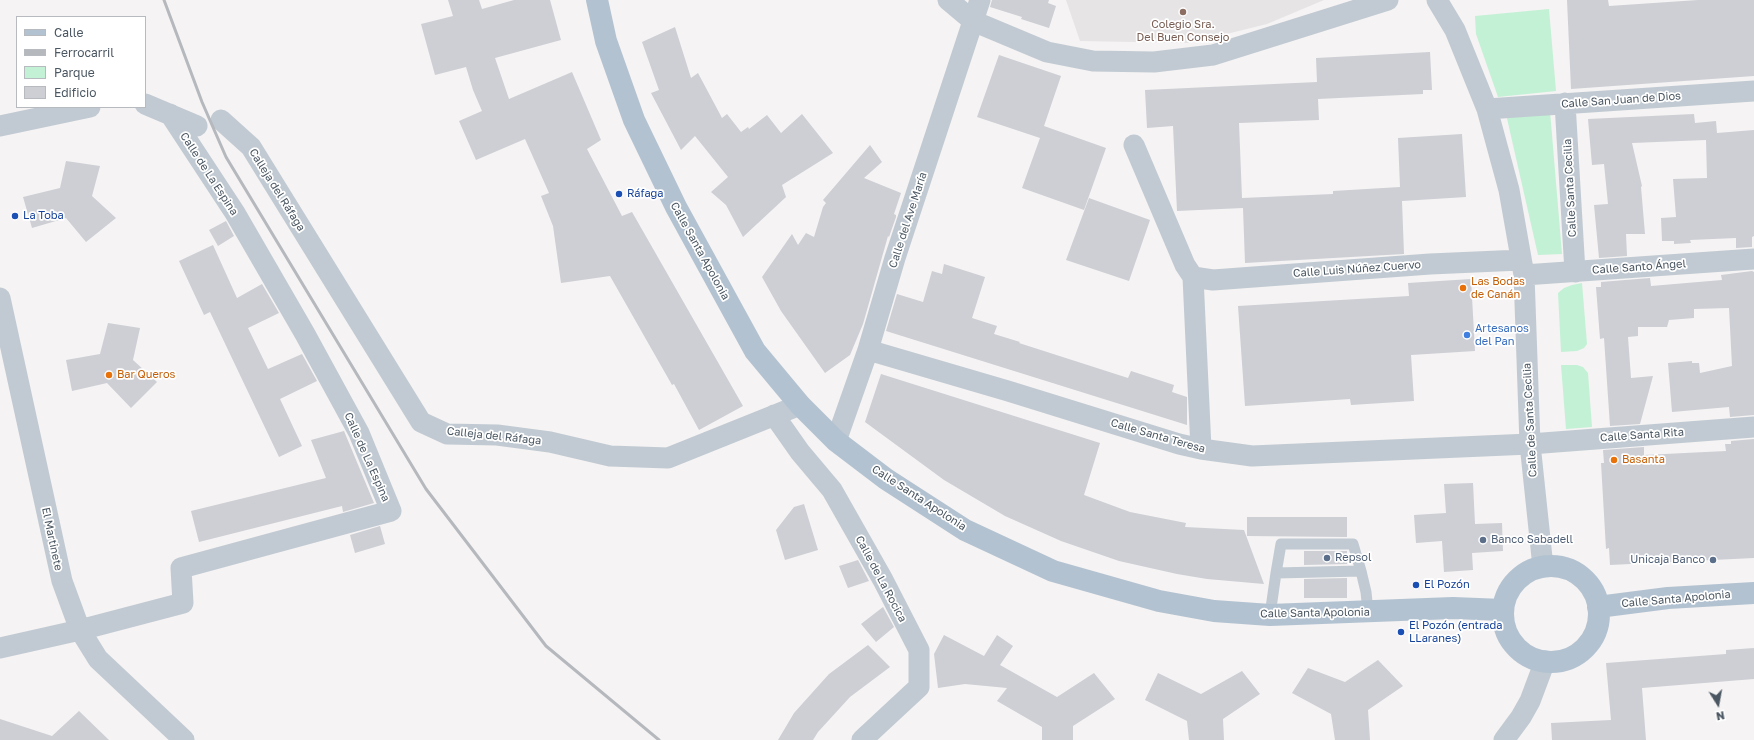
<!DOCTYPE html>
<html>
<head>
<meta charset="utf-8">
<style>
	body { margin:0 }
	#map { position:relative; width:1754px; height:740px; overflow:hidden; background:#f5f3f3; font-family:"Golos Text",sans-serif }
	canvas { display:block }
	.legend { position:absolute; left:16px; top:16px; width:130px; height:92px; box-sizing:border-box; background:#fff; border:1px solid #b7bbc0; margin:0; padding:5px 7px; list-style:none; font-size:12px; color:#4a5661 }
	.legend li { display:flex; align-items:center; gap:8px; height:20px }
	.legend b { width:20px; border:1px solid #b7bbc0 }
	.north { position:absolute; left:1698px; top:684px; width:40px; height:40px; -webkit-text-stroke:3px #fff; paint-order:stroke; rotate:169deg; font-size:11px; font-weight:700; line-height:16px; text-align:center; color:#4a5661 }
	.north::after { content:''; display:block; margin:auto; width:14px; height:18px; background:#4a5661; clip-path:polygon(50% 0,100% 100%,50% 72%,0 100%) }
</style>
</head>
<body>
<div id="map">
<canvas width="1754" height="740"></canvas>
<ul class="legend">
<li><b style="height:5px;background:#b3c2d1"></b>Calle</li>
<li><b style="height:5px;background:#b5b8bd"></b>Ferrocarril</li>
<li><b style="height:11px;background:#c3f1d5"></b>Parque</li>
<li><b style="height:11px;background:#cdcfd5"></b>Edificio</li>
</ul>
<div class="north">N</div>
</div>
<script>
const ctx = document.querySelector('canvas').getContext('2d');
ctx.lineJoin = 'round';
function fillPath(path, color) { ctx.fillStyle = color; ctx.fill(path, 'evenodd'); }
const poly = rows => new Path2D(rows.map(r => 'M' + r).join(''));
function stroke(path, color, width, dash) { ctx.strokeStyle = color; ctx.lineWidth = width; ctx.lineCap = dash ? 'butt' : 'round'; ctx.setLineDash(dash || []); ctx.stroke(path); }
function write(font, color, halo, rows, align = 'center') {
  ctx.font = font + ' "Golos Text",sans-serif'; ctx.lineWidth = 3.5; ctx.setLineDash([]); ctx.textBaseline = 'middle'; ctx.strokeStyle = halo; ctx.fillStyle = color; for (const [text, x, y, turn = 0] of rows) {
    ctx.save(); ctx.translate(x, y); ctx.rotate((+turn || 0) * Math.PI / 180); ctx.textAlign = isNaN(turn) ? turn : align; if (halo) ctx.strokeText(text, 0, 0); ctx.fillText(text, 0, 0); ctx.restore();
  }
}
fillPath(poly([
	[1066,0,1324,0,1267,24,1190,43,1080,41]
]), '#e6e4e5');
fillPath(poly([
	[1549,9,1556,91,1498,97,1476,34,1475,16],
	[1550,111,1562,254,1538,255,1506,114],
	[1582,283,1587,344,1584,348,1577,351,1561,352,1558,293,1564,288,1572,285],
	[1561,365,1577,365,1583,367,1588,373,1592,427,1566,429]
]), '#c3f1d5');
fillPath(poly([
	[448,0,479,0,482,9,514,0,550,0,561,40,495,58,509,99,572,72,601,140,587,149,622,216,632,212,743,406,699,430,674,384,672,385,610,276,561,283,553,226,541,196,549,193,525,139,476,160,459,121,482,111,473,90,466,67,435,75,421,24,453,16],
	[992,0,1049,0,1048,3,1056,6,1049,28,1021,19,1022,17,990,7],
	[1567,0,1608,0,1609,6,1698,0,1754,0,1754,76,1571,89],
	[675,27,691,78,698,73,722,118,727,114,741,132,748,127,749,129,767,115,781,133,802,114,833,153,782,185,786,197,743,237,726,205,711,192,728,177,695,136,681,150,651,93,659,90,642,42],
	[1430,52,1432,90,1423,90,1423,94,1318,99,1319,120,1239,123,1242,198,1333,194,1333,191,1400,187,1398,138,1462,134,1466,197,1402,201,1404,254,1245,263,1243,208,1177,211,1173,126,1147,128,1145,90,1317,82,1316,58],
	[999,55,1061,76,1044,126,1106,148,1084,210,1022,188,1040,138,977,117],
	[1694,114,1695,123,1716,121,1717,133,1754,130,1754,236,1752,237,1752,247,1736,248,1736,238,1690,240,1691,243,1674,244,1674,241,1662,241,1661,218,1676,217,1673,179,1707,178,1706,140,1632,143,1642,186,1641,187,1645,234,1626,234,1627,256,1599,258,1594,205,1608,204,1604,164,1592,165,1588,119],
	[870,145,882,162,864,178,901,193,894,214,896,215,896,217,889,237,888,236,863,324,850,355,825,373,781,311,762,277,792,234,798,245,806,233,814,237,823,207,826,203,823,200],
	[66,161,100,166,92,196,116,218,86,242,66,218,32,228,23,197,60,188],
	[1089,198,1150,220,1129,281,1066,260],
	[226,221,234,236,218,246,209,230],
	[213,245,237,298,262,284,279,313,248,328,268,369,302,354,317,381,280,399,302,446,279,457,210,312,204,315,179,261],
	[944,264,985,277,972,318,997,326,994,334,1020,342,1019,343,1128,378,1131,371,1174,385,1172,392,1187,397,1187,425,886,331,897,294,923,302,932,271,942,274],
	[1752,271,1754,272,1754,415,1730,417,1729,407,1672,412,1668,363,1692,361,1692,363,1699,363,1700,373,1732,366,1729,308,1694,309,1694,318,1669,320,1667,327,1638,327,1638,336,1628,337,1631,378,1653,376,1640,424,1610,426,1604,338,1600,339,1596,287,1601,287,1601,282,1650,278,1651,286,1722,280,1721,275],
	[1471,279,1475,351,1411,355,1414,401,1351,405,1350,399,1245,406,1238,306,1409,296,1408,283],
	[108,323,140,328,133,360,157,382,131,408,107,383,72,391,66,360,100,354],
	[881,374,1100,443,1084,495,1130,512,1186,523,1185,527,1244,530,1264,584,1207,579,1177,574,1119,561,1061,541,1005,516,944,480,865,422],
	[344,431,374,503,343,512,342,506,199,542,191,511,326,478,311,440],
	[1754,439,1754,558,1610,565,1609,548,1606,549,1601,463,1604,463,1603,450,1644,447,1644,455,1726,451,1725,444,1731,444,1731,441],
	[1473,483,1475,524,1502,523,1503,551,1472,553,1473,570,1444,572,1442,541,1416,543,1414,515,1446,513,1444,484],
	[804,504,818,550,785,560,776,530,794,507],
	[1247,517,1347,517,1347,537,1247,536],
	[380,526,385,544,355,553,350,535],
	[1304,551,1347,551,1347,564,1304,565],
	[858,560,869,581,848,588,839,566],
	[1347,578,1347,598,1304,598,1304,579],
	[883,607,894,627,876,642,861,624],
	[944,635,984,656,997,635,1013,646,1000,665,1057,697,1094,673,1115,699,1073,726,1073,740,1042,740,1042,727,997,701,1007,688,965,684,938,688,934,654],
	[868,645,890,667,850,697,818,732,813,740,778,740,794,713,829,674],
	[1754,648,1754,679,1642,688,1646,740,1552,740,1551,723,1611,720,1606,663,1726,654,1726,650],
	[1378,660,1403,686,1368,710,1370,740,1335,740,1331,714,1292,693,1308,668,1345,682],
	[1242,671,1260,694,1223,719,1224,740,1189,740,1187,721,1145,700,1158,673,1201,694],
	[79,711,109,740,0,740,0,719,52,736]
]), '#cdcfd5');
stroke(poly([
	[1276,573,1281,544,1353,544,1361,571],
	[1270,615,1276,573,1361,571,1366,592,1368,612]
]), '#c1cad2', 11);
stroke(poly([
	[948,0,973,21,1047,52,1093,61,1154,62,1213,55,1388,0],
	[1437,0,1455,30,1487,109,1509,190,1524,275,1530,444,1543,567],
	[1565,103,1575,272],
	[145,104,197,126],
	[1487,109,1754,91],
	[221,120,251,147,421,422,447,434,497,435,550,442,610,456,668,458,800,405],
	[0,126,90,107],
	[1134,145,1185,265,1193,277,1213,280,1430,264,1521,260],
	[1524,275,1754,259],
	[1193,277,1201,449],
	[0,298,62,581,80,630,98,659,184,740],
	[868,350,1008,391,1179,444,1201,449,1252,456,1530,444,1754,427],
	[774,415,800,452,832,490,883,580,919,650,919,687,862,740],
	[836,441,868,350,895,258,980,0],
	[0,648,80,630,183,603,181,568,391,511,359,433,305,334,235,213,170,114],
	[1504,740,1521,717,1530,701,1545,661]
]), '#c1cad2', 21);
stroke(poly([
	[597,0,606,41,634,120,676,207,755,351,800,405,836,441,886,479,965,530,1053,571,1159,601,1214,611,1270,615,1453,608,1503,610],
	'1503 614a48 48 0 1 1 96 0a48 48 0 1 1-96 0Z',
	[1598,607,1668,598,1754,593]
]), '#b3c2d1', 22);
stroke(poly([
	[164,0,202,102,226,157,426,489,546,646,659,740]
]), '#b5b8bd', 3);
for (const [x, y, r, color] of [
	[1183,12,4,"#8d6e63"],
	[619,194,4,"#1a4fb4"],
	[15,216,4,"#1a4fb4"],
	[1463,288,4,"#e8710a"],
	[1467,335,4,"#3f7fe0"],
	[109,375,4,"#e8710a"],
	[1614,460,4,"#e8710a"],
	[1483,540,4,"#5c6f8a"],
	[1327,558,4,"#5c6f8a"],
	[1713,560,4,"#5c6f8a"],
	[1416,585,4,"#1a4fb4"],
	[1401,632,4,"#1a4fb4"]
]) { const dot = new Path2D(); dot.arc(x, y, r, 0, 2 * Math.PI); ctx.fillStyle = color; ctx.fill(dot); stroke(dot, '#fff', 1.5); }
write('11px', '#785e54', '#fff', [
	["Colegio Sra.",1183,25],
	["Del Buen Consejo",1183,38]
]);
write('11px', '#4a5661', '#fff', [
	["Calle San Juan de Dios",1621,100,-4],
	["Calle de La Espina",209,174,57],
	["Calle Santa Cecilia",1570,188,-93],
	["Calleja del Ráfaga",277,190,58],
	["Calle del Ave María",908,220,-72],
	["Calle Santa Apolonia",700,251,61],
	["Calle Santo Ángel",1639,267,-4],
	["Calle Luis Núñez Cuervo",1357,269,-4],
	["Calle de Santa Cecilia",1530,420,-93],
	["Calle Santa Rita",1642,435,-4],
	["Calleja del Ráfaga",494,436,6],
	["Calle Santa Teresa",1158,436,16],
	["Calle de La Espina",367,457,66],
	["Calle Santa Apolonia",919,498,33],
	["El Martinete",52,539,78],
	["Calle de La Rocica",881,579,62],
	["Calle Santa Apolonia",1676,599,-5],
	["Calle Santa Apolonia",1315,613,-1]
]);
write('11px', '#164399', '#fff', [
	["Ráfaga",627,194],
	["La Toba",23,216],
	["El Pozón",1424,585],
	["El Pozón (entrada",1409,626],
	["LLaranes)",1409,639]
], 'left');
write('11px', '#c56008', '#fff', [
	["Las Bodas",1471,282],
	["de Canán",1471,295],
	["Bar Queros",117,375],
	["Basanta",1622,460]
], 'left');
write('11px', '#366cbe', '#fff', [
	["Artesanos",1475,329],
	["del Pan",1475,342]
], 'left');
write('11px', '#4e5e75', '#fff', [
	["Banco Sabadell",1491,540],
	["Repsol",1335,558],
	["Unicaja Banco",1705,560,"right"]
], 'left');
</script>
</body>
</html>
